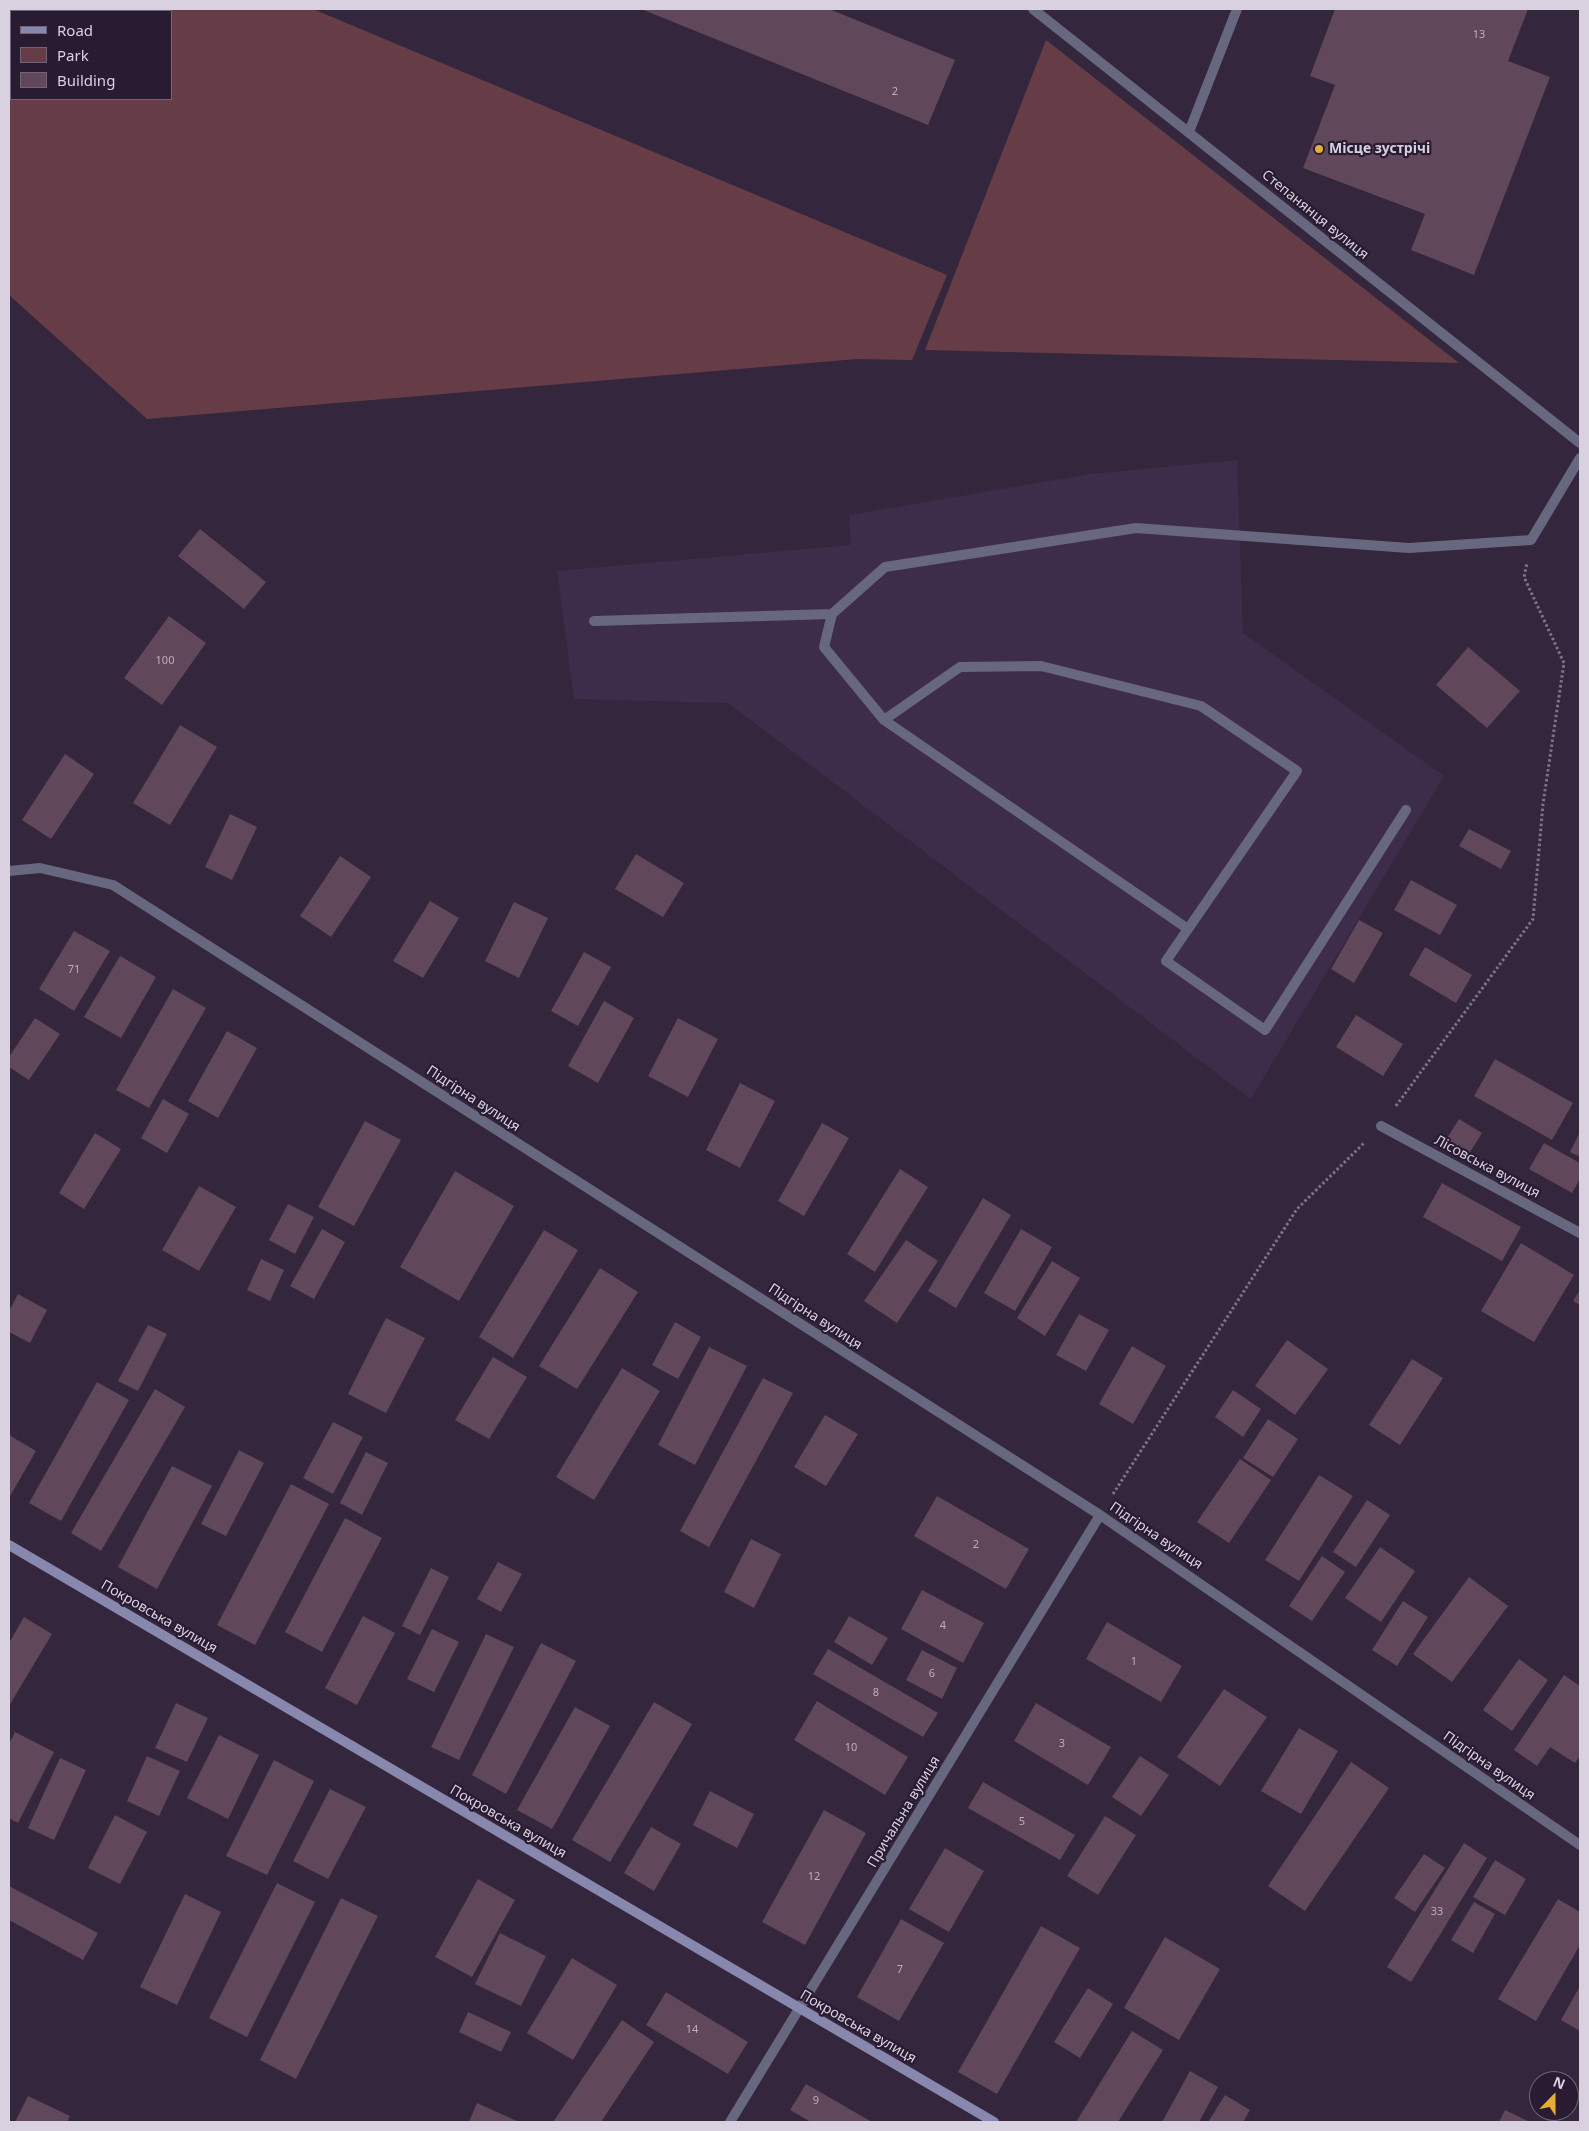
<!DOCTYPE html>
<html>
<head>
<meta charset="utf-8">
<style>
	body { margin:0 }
	#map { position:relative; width:1589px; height:2131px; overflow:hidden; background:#33263d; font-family:"Noto Sans",sans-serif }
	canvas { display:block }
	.frame { position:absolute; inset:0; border:10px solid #d9d1e0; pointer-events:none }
	.legend { position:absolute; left:10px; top:10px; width:162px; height:90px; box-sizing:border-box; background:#291c32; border:1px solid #6f6478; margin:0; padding:6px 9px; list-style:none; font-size:15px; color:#d9d1e0 }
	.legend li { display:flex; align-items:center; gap:10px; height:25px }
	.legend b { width:25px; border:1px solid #6f6478 }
	.north { position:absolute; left:1529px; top:2071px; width:50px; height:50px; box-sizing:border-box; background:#291c32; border:1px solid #6f6478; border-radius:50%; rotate:22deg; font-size:14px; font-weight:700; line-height:20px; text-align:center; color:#d9d1e0 }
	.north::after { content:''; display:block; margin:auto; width:18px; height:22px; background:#e5ad35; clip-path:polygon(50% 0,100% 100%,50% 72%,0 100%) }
</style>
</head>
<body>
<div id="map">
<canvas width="1589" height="2131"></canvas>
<div class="frame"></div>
<ul class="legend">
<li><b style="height:6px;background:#8888af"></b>Road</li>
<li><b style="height:14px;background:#663d47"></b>Park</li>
<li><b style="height:14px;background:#604759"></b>Building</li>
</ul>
<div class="north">N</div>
</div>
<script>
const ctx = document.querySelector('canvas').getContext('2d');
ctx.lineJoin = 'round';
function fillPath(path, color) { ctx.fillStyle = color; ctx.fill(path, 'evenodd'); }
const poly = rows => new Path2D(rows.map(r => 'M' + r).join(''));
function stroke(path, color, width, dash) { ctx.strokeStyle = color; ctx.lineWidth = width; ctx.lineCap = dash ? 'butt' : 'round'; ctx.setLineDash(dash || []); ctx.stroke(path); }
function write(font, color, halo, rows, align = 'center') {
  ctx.font = font + ' "Noto Sans",sans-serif'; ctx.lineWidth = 4.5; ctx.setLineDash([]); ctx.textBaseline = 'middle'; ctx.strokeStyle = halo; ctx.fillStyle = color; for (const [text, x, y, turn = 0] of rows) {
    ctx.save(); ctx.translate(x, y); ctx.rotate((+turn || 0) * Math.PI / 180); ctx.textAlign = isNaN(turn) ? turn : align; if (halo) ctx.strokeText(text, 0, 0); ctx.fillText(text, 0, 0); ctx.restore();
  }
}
fillPath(poly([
	[1237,460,1243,633,1444,776,1251,1099,728,703,574,699,557,571,851,545,849,515,1091,474]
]), '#3e2d4a');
fillPath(poly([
	[9,9,313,9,947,275,912,360,857,359,147,419,9,295],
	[11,11,171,11,171,99,11,99],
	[1046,40,1459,363,925,350]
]), '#663d47');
fillPath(poly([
	[641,9,829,9,955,60,928,125],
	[1335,9,1528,9,1508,61,1550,77,1474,275,1411,250,1425,214,1303,168,1335,85,1310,76],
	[200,529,266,582,244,609,178,556],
	[169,616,206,643,162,705,124,678],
	[1468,647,1520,691,1487,728,1436,685],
	[180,725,217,747,170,825,133,803],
	[65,754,94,774,51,839,22,820],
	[230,814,257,827,232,880,205,867],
	[1469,829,1511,851,1501,869,1459,846],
	[636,854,684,883,663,917,615,889],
	[340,856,371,877,331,937,300,916],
	[1411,880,1457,905,1440,935,1394,910],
	[430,901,459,918,423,978,393,961],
	[514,902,548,918,519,978,485,961],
	[1359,920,1383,933,1354,983,1331,969],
	[74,931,110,951,74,1011,39,989],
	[1425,947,1472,975,1456,1003,1409,975],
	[584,952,611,967,578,1026,551,1011],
	[120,956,156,977,121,1038,84,1017],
	[173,989,206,1008,149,1108,116,1090],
	[604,1001,634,1018,598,1083,568,1066],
	[1356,1015,1403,1044,1383,1076,1336,1047],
	[35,1018,60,1034,29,1080,9,1067,9,1057],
	[678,1018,718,1039,688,1097,648,1076],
	[227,1031,257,1048,218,1118,188,1101],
	[1495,1059,1573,1103,1552,1140,1474,1096],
	[740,1083,775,1101,740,1168,706,1150],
	[163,1099,189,1114,167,1153,141,1138],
	[1459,1119,1482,1133,1467,1157,1444,1143],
	[365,1121,401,1140,354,1226,318,1207],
	[822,1123,849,1138,804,1216,778,1201],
	[1580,1132,1580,1157,1570,1152],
	[95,1133,121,1149,84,1209,59,1193],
	[1544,1143,1580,1163,1580,1179,1572,1193,1529,1169],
	[900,1169,928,1187,875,1272,847,1254],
	[455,1171,514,1206,459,1301,400,1267],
	[1442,1183,1521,1227,1502,1261,1423,1217],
	[199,1186,236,1207,199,1271,162,1250],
	[983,1198,1011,1215,956,1308,928,1291],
	[288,1204,314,1217,295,1254,269,1240],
	[322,1229,345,1242,314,1299,290,1286],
	[1021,1229,1052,1247,1015,1311,984,1293],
	[544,1230,578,1250,513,1358,479,1337],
	[906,1240,938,1261,897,1323,864,1301],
	[1521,1243,1574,1275,1534,1342,1481,1311],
	[261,1259,284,1270,270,1301,247,1290],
	[1052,1261,1080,1278,1045,1336,1017,1318],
	[600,1268,638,1292,577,1389,539,1366],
	[1580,1290,1580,1305,1573,1301],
	[18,1294,47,1310,30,1343,9,1332,9,1311],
	[1079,1314,1109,1330,1086,1371,1056,1355],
	[386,1318,425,1338,386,1413,348,1394],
	[675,1322,701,1337,678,1379,652,1365],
	[148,1325,167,1334,138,1391,118,1381],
	[1287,1340,1328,1369,1295,1415,1255,1386],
	[1132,1346,1166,1366,1133,1424,1099,1404],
	[709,1347,747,1366,695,1465,658,1445],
	[493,1357,527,1377,489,1439,455,1420],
	[1412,1359,1443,1378,1400,1445,1369,1425],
	[622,1368,660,1391,594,1500,556,1477],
	[763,1378,793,1393,709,1547,680,1531],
	[97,1382,129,1400,61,1521,29,1503],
	[155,1389,185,1407,101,1551,71,1533],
	[1233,1390,1261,1409,1243,1437,1215,1417],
	[825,1415,858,1434,826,1486,794,1467],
	[1268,1419,1298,1439,1273,1477,1243,1458],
	[333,1422,363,1437,333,1494,303,1478],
	[9,1435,36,1451,9,1498],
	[239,1450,264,1463,226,1536,201,1524],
	[366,1452,388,1463,362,1515,340,1503],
	[1240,1459,1271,1480,1229,1543,1197,1522],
	[172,1466,212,1486,157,1589,118,1567],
	[1319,1475,1353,1496,1299,1581,1265,1560],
	[291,1484,329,1504,255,1645,217,1625],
	[937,1496,1029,1549,1006,1589,914,1536],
	[1367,1500,1390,1515,1356,1567,1333,1552],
	[345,1518,382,1538,322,1652,285,1632],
	[751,1539,781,1554,754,1608,724,1592],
	[1380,1547,1415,1571,1381,1622,1345,1598],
	[1322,1556,1345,1572,1312,1621,1289,1606],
	[498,1562,522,1574,501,1612,477,1599],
	[431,1568,449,1577,420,1635,402,1626],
	[1469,1577,1508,1606,1452,1682,1413,1654],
	[922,1590,984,1623,963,1663,901,1629],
	[1403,1601,1428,1617,1397,1666,1372,1650],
	[363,1616,395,1633,357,1705,325,1688],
	[849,1616,888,1638,872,1665,834,1642],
	[24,1617,52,1634,9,1706,9,1643],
	[1107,1622,1182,1666,1161,1702,1086,1659],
	[432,1629,459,1642,434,1692,407,1679],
	[486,1634,514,1647,459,1760,431,1747],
	[541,1643,576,1661,506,1794,472,1775],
	[828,1649,938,1713,923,1737,813,1674],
	[922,1650,957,1668,942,1699,906,1680],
	[1519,1659,1548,1680,1512,1731,1483,1710],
	[1564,1675,1580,1686,1580,1756,1575,1763,1550,1747,1537,1766,1514,1750],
	[1224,1689,1267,1717,1220,1786,1177,1757],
	[817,1701,908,1757,885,1795,794,1740],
	[654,1702,692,1724,610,1862,572,1840],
	[176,1703,208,1718,187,1762,155,1748],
	[1036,1703,1111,1747,1088,1785,1014,1741],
	[575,1707,610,1726,552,1829,517,1810],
	[1299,1728,1338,1751,1301,1814,1261,1791],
	[15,1732,54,1752,18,1823,9,1818,9,1744],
	[219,1735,259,1755,228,1819,187,1798],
	[147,1756,180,1771,159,1816,127,1801],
	[1140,1756,1169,1775,1141,1816,1112,1797],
	[60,1758,86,1770,54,1840,28,1828],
	[274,1760,314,1781,267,1875,226,1856],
	[1351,1762,1389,1788,1305,1911,1268,1886],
	[983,1782,1075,1835,1060,1860,968,1808],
	[330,1789,366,1807,328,1879,293,1861],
	[710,1791,754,1814,737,1848,693,1825],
	[824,1810,866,1833,805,1945,762,1922],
	[115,1815,147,1832,120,1884,88,1868],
	[1105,1816,1136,1835,1098,1895,1067,1876],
	[651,1827,681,1844,654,1891,624,1873],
	[1464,1843,1487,1858,1411,1982,1387,1967],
	[945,1848,984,1871,949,1932,909,1909],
	[1424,1854,1445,1868,1415,1912,1394,1898],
	[1495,1860,1526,1879,1505,1915,1473,1897],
	[478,1879,515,1900,472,1977,435,1957],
	[277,1883,315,1902,247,2037,209,2018],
	[9,1886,98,1933,83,1960,9,1920],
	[185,1894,221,1912,177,2005,140,1987],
	[341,1898,378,1916,296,2079,260,2060],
	[1558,1899,1580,1912,1580,1945,1536,2021,1498,1999],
	[1474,1902,1495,1914,1473,1953,1451,1940],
	[901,1919,944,1943,899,2021,857,1997],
	[1041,1926,1080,1948,997,2094,958,2072],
	[500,1933,546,1956,521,2006,475,1984],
	[1165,1937,1220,1969,1179,2040,1124,2008],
	[572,1958,617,1985,573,2060,527,2033],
	[1580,1986,1580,2031,1561,2020],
	[1088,1988,1113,2004,1080,2058,1054,2042],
	[666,1992,748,2042,728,2074,646,2025],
	[468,2012,511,2032,501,2052,459,2032],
	[622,2020,654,2042,601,2122,553,2122],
	[1132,2031,1163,2050,1118,2122,1076,2122],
	[1190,2071,1218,2087,1199,2122,1162,2122],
	[806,2084,820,2092,872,2122,811,2122,790,2110],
	[1225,2095,1250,2110,1243,2122,1208,2122],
	[28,2096,70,2116,67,2122,15,2122],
	[477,2103,519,2122,469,2122],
	[1505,2110,1530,2122,1499,2122]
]), '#604759');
stroke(poly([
	[1396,1106,1533,919,1543,804,1564,663,1524,577,1527,563],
	[1113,1494,1297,1209,1364,1143]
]), '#7e7487', 3, [2.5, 2.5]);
stroke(poly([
	[832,614,824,647,884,720,1188,929,1297,771,1201,706,1041,666,960,667,884,720],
	[594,621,832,614,885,567,1136,528,1409,548,1531,540,1580,458],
	[1188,929,1166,961,1265,1030,1406,810]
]), '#676780', 10);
stroke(poly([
	[1033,9,1580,443],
	[1189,132,1237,9],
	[9,871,40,868,113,885,1100,1515,1580,1845],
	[1381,1126,1580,1233],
	[730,2122,1100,1515]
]), '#676780', 10);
stroke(poly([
	[9,1545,994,2122]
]), '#8888af', 10);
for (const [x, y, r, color] of [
	[1319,149,5,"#e5ad35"]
]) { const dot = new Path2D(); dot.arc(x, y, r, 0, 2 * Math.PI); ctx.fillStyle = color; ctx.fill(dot); stroke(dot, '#291c32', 2); }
write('11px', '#bbaebe', null, [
	["13",1479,35],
	["2",895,92],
	["100",165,661],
	["71",74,970],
	["2",976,1545],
	["4",943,1626],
	["1",1134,1662],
	["6",932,1674],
	["8",876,1693],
	["3",1062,1744],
	["10",851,1748],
	["5",1022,1822],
	["12",814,1877],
	["33",1437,1912],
	["7",900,1970],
	["14",692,2030],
	["9",816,2101]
]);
write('bold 14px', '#d9d1e0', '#291c32', [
	["Місце зустрічі",1329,149]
], 'left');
write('14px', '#d9d1e0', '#291c32', [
	["Степанянця вулиця",1315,215,39],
	["Підгірна вулиця",473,1099,33],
	["Лісовська вулиця",1487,1167,28],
	["Підгірна вулиця",815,1317,33],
	["Підгірна вулиця",1156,1536,34],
	["Покровська вулиця",159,1617,30],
	["Підгірна вулиця",1489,1766,35],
	["Причальна вулиця",904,1812,-59],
	["Покровська вулиця",508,1822,30],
	["Покровська вулиця",858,2027,30]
]);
</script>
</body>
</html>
